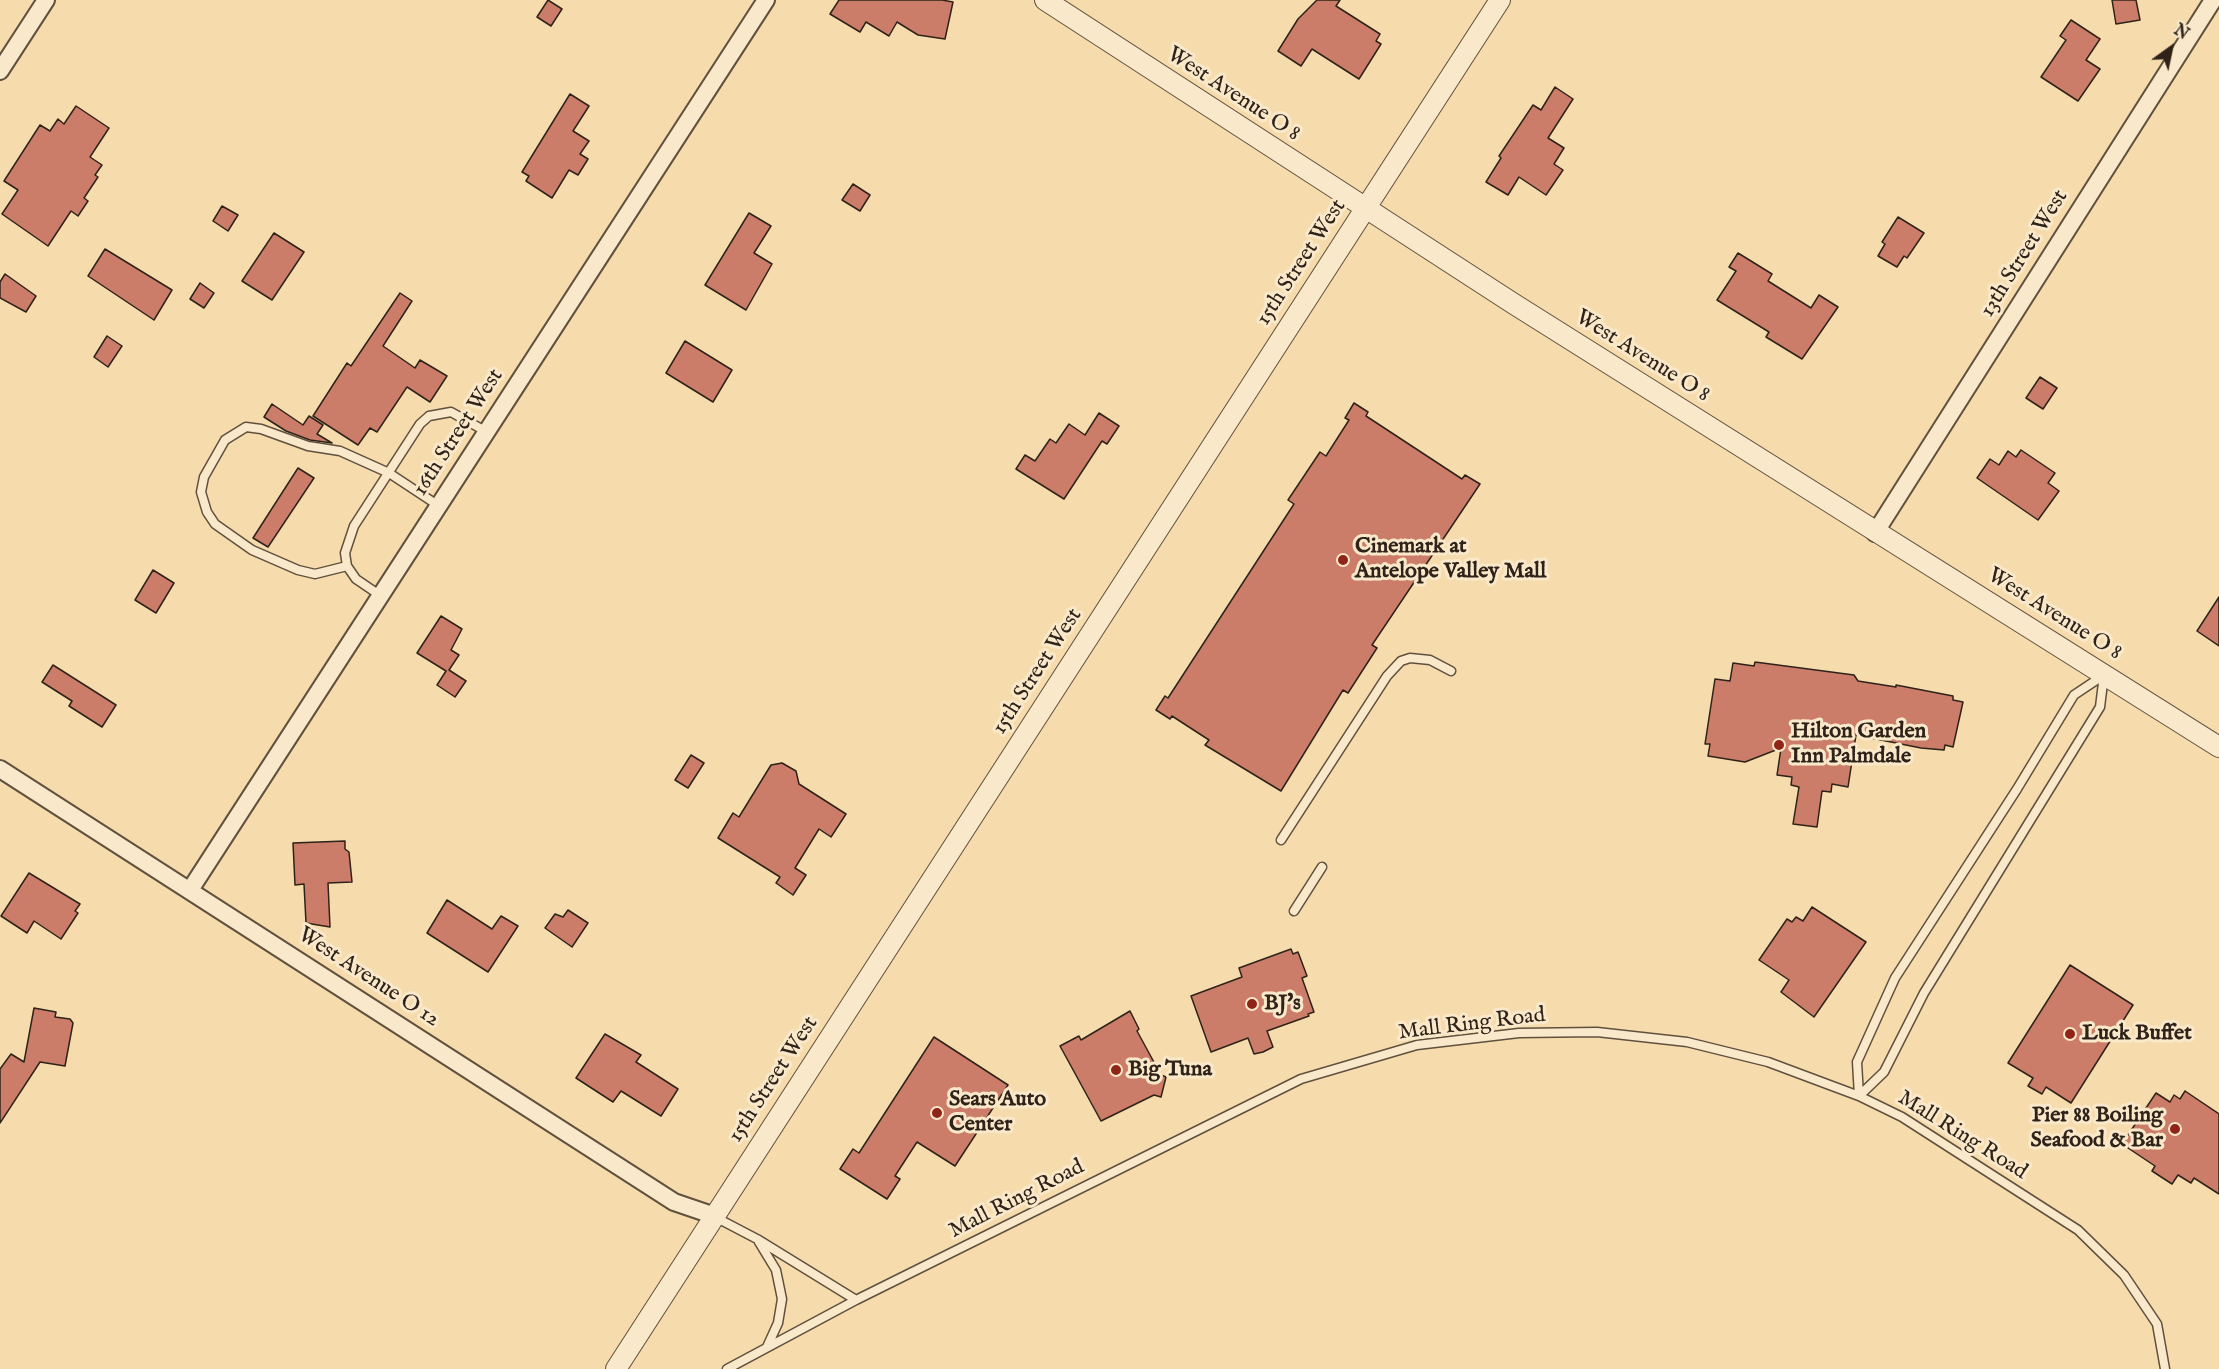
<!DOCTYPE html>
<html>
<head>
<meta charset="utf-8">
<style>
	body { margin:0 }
	#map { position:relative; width:2219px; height:1369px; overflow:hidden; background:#f6dbac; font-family:"IM FELL English",serif }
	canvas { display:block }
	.north { position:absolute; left:2141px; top:18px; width:60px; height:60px; -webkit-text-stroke:4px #f9e8c9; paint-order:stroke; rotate:33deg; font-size:16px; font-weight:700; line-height:24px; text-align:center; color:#2e2219 }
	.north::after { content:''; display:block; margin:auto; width:21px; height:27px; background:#2e2219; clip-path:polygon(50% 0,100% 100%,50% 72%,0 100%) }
</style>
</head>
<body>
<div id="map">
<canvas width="2219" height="1369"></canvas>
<div class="north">N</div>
</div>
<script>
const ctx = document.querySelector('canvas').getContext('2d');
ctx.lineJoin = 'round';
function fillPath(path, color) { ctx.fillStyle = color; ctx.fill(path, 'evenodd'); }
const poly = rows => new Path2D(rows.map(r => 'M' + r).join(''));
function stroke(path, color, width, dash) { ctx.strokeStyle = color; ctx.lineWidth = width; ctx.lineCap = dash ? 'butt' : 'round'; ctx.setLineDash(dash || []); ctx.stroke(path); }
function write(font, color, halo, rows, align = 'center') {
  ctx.font = font + ' "IM FELL English",serif'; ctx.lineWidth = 6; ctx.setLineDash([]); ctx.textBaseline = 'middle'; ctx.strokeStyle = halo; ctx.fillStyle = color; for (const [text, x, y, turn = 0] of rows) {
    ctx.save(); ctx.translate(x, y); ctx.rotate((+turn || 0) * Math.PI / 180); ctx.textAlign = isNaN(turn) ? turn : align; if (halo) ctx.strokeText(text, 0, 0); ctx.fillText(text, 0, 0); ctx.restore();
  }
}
const building = poly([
	[548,0,562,9,551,26,537,17,548,0],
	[839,0,942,0,953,2,945,39,918,35,897,22,889,36,866,22,860,32,830,14,839,0],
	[1317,0,1340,0,1336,6,1380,34,1376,41,1381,44,1359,79,1312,49,1301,66,1278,51,1298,19,1317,0],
	[2112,0,2136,0,2140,20,2116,24,2112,0],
	[2071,20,2100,39,2086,60,2100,69,2078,101,2041,77,2066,40,2060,36,2071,20],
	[1555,87,1573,99,1548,138,1564,148,1554,164,1563,170,1546,195,1519,177,1508,195,1486,182,1501,158,1499,156,1533,105,1541,110,1555,87],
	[570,94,589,106,573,131,589,141,580,154,588,159,578,175,569,170,552,198,526,181,529,176,522,172,570,94],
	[76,106,109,128,90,157,102,165,95,175,98,177,84,198,88,201,78,216,71,211,48,246,2,214,18,190,4,181,40,125,50,131,58,119,64,124,76,106],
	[853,184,870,195,860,211,842,200,853,184],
	[222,206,238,215,228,231,213,221,222,206],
	[749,213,771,226,754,253,772,264,746,310,705,285,749,213],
	[1898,217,1924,233,1907,258,1904,256,1897,267,1878,256,1885,244,1882,242,1898,217],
	[274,233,304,252,272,300,242,281,274,233],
	[105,249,172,290,154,320,88,276,105,249],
	[1738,253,1772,274,1768,281,1811,308,1819,295,1838,307,1802,359,1766,337,1769,332,1717,300,1736,271,1729,267,1738,253],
	[5,274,36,296,26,312,0,298,0,282,5,274],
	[200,283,214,293,204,308,190,299,200,283],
	[400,293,412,301,383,346,415,368,420,360,447,376,430,402,407,387,377,432,370,428,358,445,313,416,347,363,351,366,400,293],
	[107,336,122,346,108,367,94,357,107,336],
	[685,341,732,370,713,402,666,373,685,341],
	[2040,377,2057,388,2043,409,2026,398,2040,377],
	[1354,403,1368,412,1366,416,1462,479,1465,475,1480,484,1372,645,1377,648,1348,693,1343,690,1281,791,1205,745,1209,740,1172,716,1170,719,1156,710,1165,696,1168,698,1294,504,1288,500,1320,452,1326,456,1349,420,1345,418,1354,403],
	[272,404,303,425,309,416,323,425,317,434,332,443,310,440,286,431,264,417,272,404],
	[1099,413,1119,426,1107,444,1102,441,1064,499,1016,469,1025,455,1035,461,1050,439,1056,443,1069,424,1085,435,1099,413],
	[2021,450,2055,473,2048,483,2059,491,2038,520,1977,478,1990,459,1999,465,2008,451,2016,457,2021,450],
	[298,468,314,478,268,547,253,538,298,468],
	[153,570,174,583,156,613,135,600,153,570],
	[2219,597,2219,646,2197,631,2219,597],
	[441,616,462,629,451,650,459,655,449,670,466,681,455,697,437,685,446,671,417,653,441,616],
	[1755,662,1854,675,1858,681,1896,687,1896,685,1953,696,1953,700,1963,702,1953,747,1945,745,1944,750,1921,748,1856,735,1848,787,1832,784,1831,792,1822,791,1817,827,1793,824,1799,787,1791,785,1792,777,1777,775,1781,748,1745,762,1708,756,1710,744,1705,744,1715,679,1730,681,1733,663,1754,666,1755,662],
	[53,665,116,705,102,727,69,706,72,701,42,682,53,665],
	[691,755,704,763,688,788,675,780,691,755],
	[782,763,796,771,799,784,846,814,831,837,819,829,795,868,806,875,793,895,776,883,780,877,718,838,733,813,739,817,771,765,782,763],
	[345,841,345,849,349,852,352,882,328,883,330,927,306,923,304,884,295,885,293,843,345,841],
	[29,873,80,904,75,911,78,913,61,939,34,921,27,933,1,916,29,873],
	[447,900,492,929,501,916,518,926,488,972,427,933,447,900],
	[1812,907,1866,942,1814,1017,1781,992,1789,980,1759,960,1787,919,1792,922,1796,917,1803,921,1812,907],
	[568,910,588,923,572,947,545,928,555,914,563,917,568,910],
	[1291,949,1293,954,1298,952,1307,976,1302,978,1314,1012,1308,1014,1309,1016,1267,1031,1273,1047,1263,1052,1254,1054,1248,1038,1211,1052,1191,996,1242,977,1239,968,1291,949],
	[2070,965,2133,1005,2071,1103,2046,1087,2042,1094,2028,1086,2033,1078,2008,1063,2070,965],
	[34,1008,56,1012,55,1017,70,1019,73,1023,65,1066,40,1062,0,1123,0,1069,11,1054,24,1062,34,1008],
	[1130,1011,1139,1029,1137,1031,1161,1075,1166,1077,1161,1097,1154,1095,1101,1121,1060,1046,1079,1036,1081,1040,1130,1011],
	[605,1034,641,1055,636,1062,678,1089,661,1116,621,1091,613,1102,576,1078,605,1034],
	[934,1037,1008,1085,955,1166,917,1142,895,1176,900,1179,887,1199,840,1169,853,1149,859,1153,934,1037],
	[2185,1091,2219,1114,2219,1194,2194,1178,2191,1183,2178,1175,2172,1184,2152,1171,2155,1166,2122,1144,2156,1093,2170,1102,2174,1095,2180,1099,2185,1091]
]);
fillPath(building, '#cb7d6a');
stroke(building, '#2e2219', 1.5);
const service = poly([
	[347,566,315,574,298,570,252,550,215,524,207,512,201,492,204,477,225,440,246,427,261,429,308,446,340,451,389,473,439,506],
	[381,596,356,579,347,566,345,553,354,526,420,424,429,416,451,412,487,432],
	[1281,840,1387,676,1401,661,1410,658,1430,660,1451,671],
	[1294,911,1322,867],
	[1859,1096,1857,1062,1895,978,2017,789,2074,695,2104,675],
	[1859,1096,1884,1072,1924,993,2100,707,2104,675],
	[715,1217,757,1239,856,1300],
	[759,1242,776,1270,782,1299,778,1323,767,1347],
	[727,1369,856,1300,1301,1079,1417,1045,1519,1033,1597,1032,1687,1042,1768,1062,1859,1096,1902,1117,2078,1230,2124,1275,2157,1324,2165,1369]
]);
const minor = poly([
	[0,71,46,0],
	[1875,533,2213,0],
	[0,769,674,1202,715,1216],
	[190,890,766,0]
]);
const tertiary = poly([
	[1045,0,1514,304,2219,747],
	[616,1369,1500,0]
]);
stroke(service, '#60503e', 11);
stroke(minor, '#60503e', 20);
stroke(tertiary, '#60503e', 22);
stroke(service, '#f9e8c9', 8);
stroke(minor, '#f9e8c9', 16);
stroke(tertiary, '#f9e8c9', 20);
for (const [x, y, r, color] of [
	[1343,560,6,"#8f2418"],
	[1779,745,6,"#8f2418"],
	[1252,1004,6,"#8f2418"],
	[2070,1034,6,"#8f2418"],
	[1116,1070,6,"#8f2418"],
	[937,1113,6,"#8f2418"],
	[2175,1129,6,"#8f2418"]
]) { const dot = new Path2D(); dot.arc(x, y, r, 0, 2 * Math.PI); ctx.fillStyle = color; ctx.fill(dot); stroke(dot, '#f9e8c9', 2); }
write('22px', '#2e2219', '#f9e8c9', [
	["West Avenue O 8",1233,95,33],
	["13th Street West",2025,254,-58],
	["15th Street West",1302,263,-57],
	["West Avenue O 8",1642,357,32],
	["16th Street West",459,433,-57],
	["West Avenue O 8",2054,615,32],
	["15th Street West",1038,672,-57],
	["West Avenue O 12",368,978,33],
	["Mall Ring Road",1472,1025,-7],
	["15th Street West",774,1080,-57],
	["Mall Ring Road",1962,1136,32],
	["Mall Ring Road",1017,1200,-27]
]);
write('bold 22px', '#2e2219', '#f9e8c9', [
	["Cinemark at",1355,547],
	["Antelope Valley Mall",1355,572],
	["Hilton Garden",1791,732],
	["Inn Palmdale",1791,757],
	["BJ's",1264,1004],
	["Luck Buffet",2082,1034],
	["Big Tuna",1128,1070],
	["Sears Auto",949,1100],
	["Center",949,1125],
	["Pier 88 Boiling",2163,1116,"right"],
	["Seafood & Bar",2163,1141,"right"]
], 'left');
</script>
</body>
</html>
